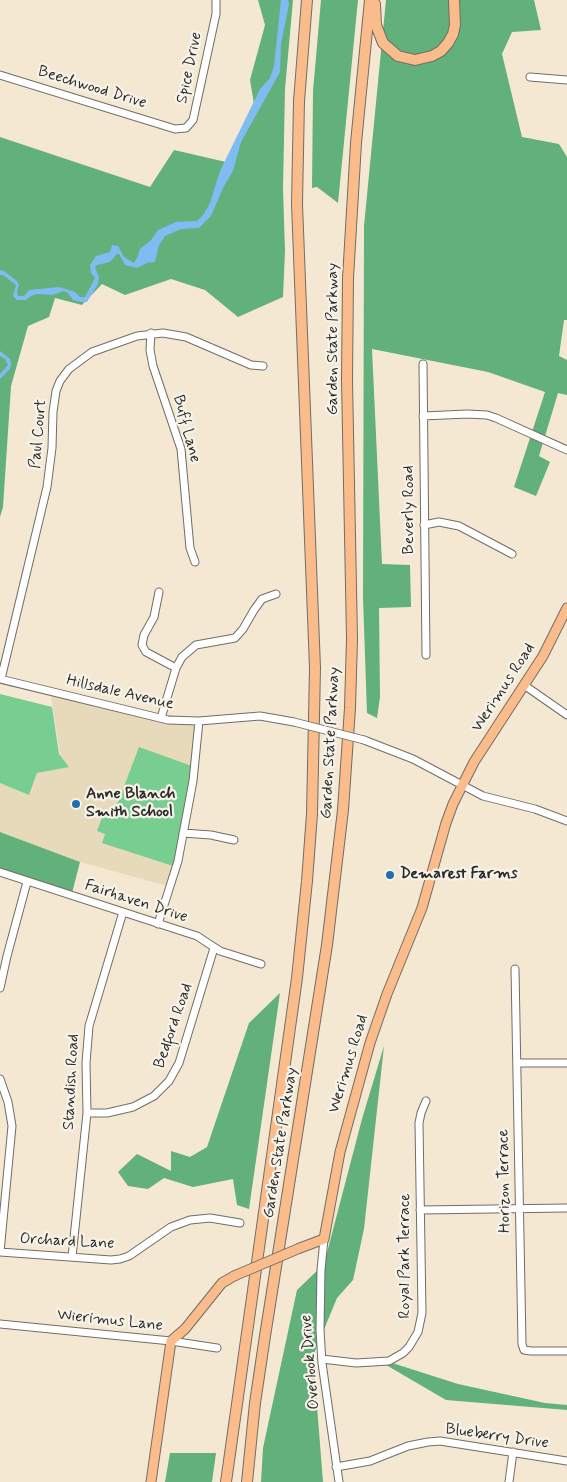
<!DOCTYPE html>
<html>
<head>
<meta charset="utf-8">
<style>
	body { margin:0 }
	canvas { display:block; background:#f4e8d3 }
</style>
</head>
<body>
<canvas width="567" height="1482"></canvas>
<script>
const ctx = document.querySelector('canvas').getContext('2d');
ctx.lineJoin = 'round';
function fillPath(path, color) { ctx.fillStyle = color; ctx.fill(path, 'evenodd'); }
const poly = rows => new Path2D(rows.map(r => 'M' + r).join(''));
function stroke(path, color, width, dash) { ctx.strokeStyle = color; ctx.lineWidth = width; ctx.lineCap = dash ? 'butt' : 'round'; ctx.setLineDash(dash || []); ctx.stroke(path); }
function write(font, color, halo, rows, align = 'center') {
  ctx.font = font + ' Mynerve,sans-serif'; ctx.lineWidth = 4.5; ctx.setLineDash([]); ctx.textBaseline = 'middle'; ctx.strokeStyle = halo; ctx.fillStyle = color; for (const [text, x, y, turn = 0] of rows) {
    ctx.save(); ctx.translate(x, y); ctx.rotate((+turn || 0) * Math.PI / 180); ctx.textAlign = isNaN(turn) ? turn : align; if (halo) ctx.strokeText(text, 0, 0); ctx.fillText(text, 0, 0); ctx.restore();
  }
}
fillPath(poly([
	[50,691,168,720,199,721,196,757,171,887,80,862,0,832,0,783,29,795,37,773,60,754]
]), '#e6daba');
fillPath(poly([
	[0,694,52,707,59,754,69,767,37,773,29,795,0,783],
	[139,747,192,766,173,866,102,843,105,834,97,831,103,815,112,818]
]), '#78cd90');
fillPath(poly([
	[258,0,293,0,285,89,283,188,285,251,283,297,238,317,205,290,171,279,125,295,102,284,82,305,55,298,49,317,28,326,11,386,3,507,0,517,0,137,150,187,174,150,226,162,254,104,250,80,265,25],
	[321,0,358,0,338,203,317,187,312,188,313,91],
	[386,0,534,0,541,30,512,32,502,54,522,137,559,144,567,157,567,320,564,320,559,356,567,360,567,395,558,393,539,456,550,462,536,496,514,487,545,392,488,372,372,349,382,564,410,565,411,607,379,608,380,697,377,718,367,713,363,598,364,226],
	[0,832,80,862,71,897,0,874],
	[280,993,249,1209,237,1205,233,1179,193,1187,164,1178,148,1189,128,1186,118,1172,137,1154,171,1171,171,1151,190,1157,207,1147,249,1023],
	[384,1046,364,1229,353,1280,337,1298,313,1356,323,1482,261,1482,263,1448,297,1290,324,1264,362,1119],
	[386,1361,458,1384,545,1403,567,1405,567,1410,446,1400,381,1362],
	[170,1453,216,1453,212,1482,165,1482]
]), '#62b07a');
fillPath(poly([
	[281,0,288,0,289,4,281,44,280,72,241,142,233,171,223,188,211,216,199,228,181,229,165,236,159,245,155,262,147,263,137,268,125,265,119,254,117,254,110,262,97,265,95,267,99,277,98,284,87,302,81,302,73,300,68,293,64,291,52,295,37,294,31,296,26,300,17,300,13,296,16,285,3,275,0,275,0,270,4,271,17,281,19,285,17,291,18,296,24,296,29,290,59,287,75,292,80,297,85,297,95,278,91,273,90,265,96,256,110,252,112,245,118,246,124,257,134,263,137,258,140,249,151,240,158,230,176,222,197,221,203,215,210,203,220,171,260,89,270,78,274,66],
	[0,351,10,359,11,365,10,369,0,379,0,374,8,365,5,359,0,356]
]), '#80bcf2');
const minor = poly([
	[0,75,175,129,186,128,193,120,216,14,216,0],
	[530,77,567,80],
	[151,333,150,350,153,366,181,449,190,548,195,562],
	[423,364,426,655],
	[423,416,467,414,487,415,496,418,567,450],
	[424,525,439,522,459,526,512,554],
	[159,592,154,617,144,635,142,645,146,652,176,668],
	[0,679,168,720,199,721,260,716,294,722],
	[1,679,47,487,52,448,53,412,56,391,60,381,69,369,92,352,137,336,163,333,186,337,251,365,263,366],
	[524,685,567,715],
	[161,718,176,668,182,657,196,645,235,638,243,629,254,610,262,599,276,594],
	[364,740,413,759,483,796,535,809,567,821],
	[183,833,211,835,234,840],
	[0,872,197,936,220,951,261,964],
	[158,924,178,861,193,781,199,721],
	[515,969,522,1344,524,1350,531,1351,567,1351],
	[0,988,7,956,27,882],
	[517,1063,567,1063],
	[0,1079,8,1102,12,1126,0,1252],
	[87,1113,107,1113,133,1107,154,1096,169,1081,179,1063,214,948],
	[420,1210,567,1208],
	[324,1239,321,1270,320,1330,322,1363,339,1482],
	[0,1252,111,1260,120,1259,129,1256,171,1227,190,1220,210,1218,240,1223],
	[72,1257,87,1113,86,1063,89,1026,123,912],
	[0,1324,171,1341,217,1348],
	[322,1359,356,1363,389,1361,403,1353,409,1347,418,1332,422,1313,419,1123,421,1113,426,1101],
	[336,1467,370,1461,408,1446,428,1442,440,1441,567,1461],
	[509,1482,513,1452]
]);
const major = poly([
	[300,1248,324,1239,340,1152,370,1043,387,994,422,908,446,823,453,804,474,762,543,656,567,608],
	[151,1482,171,1341,185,1329,222,1283,234,1276]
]);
const highway = poly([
	[375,4,376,25,383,43,398,56,415,60,432,56,441,51,448,43,453,34,455,25,454,0],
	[226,1482,297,978,307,881,312,814,315,668,297,204,299,101,307,0],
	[247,1482,255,1403,265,1336,327,945,343,810,350,708,352,639,347,380,348,278,356,143,370,0]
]);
stroke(minor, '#716d66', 9);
stroke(major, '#716d66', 11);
stroke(highway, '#716d66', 12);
stroke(minor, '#fff', 7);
stroke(major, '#fabc8b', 9);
stroke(highway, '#fabc8b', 10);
const minorBridge = poly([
	[294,722,364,740]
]);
const majorBridge = poly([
	[234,1276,300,1248]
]);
stroke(minorBridge, '#716d66', 9, []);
stroke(majorBridge, '#716d66', 11, []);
stroke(minorBridge, '#fff', 7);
stroke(majorBridge, '#fabc8b', 9);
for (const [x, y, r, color] of [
	[76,804,5,"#1f6fb2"],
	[390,875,5,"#1f6fb2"]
]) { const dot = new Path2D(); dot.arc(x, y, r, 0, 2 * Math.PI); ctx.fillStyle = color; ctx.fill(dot); stroke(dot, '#f7f3e8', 2); }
write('16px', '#2b2b2b', '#f7f3e8', [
	["Spice Drive",190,68,-78],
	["Beechwood Drive",92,88,17],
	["Garden State Parkway",334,339,-90],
	["Buff Lane",186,429,75],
	["Paul Court",39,434,-85],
	["Beverly Road",410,510,-90],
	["Werimus Road",504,688,-57],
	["Hillsdale Avenue",120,693,13],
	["Garden State Parkway",331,743,-87],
	["Fairhaven Drive",136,902,18],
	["Bedford Road",174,1026,-71],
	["Werimus Road",349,1064,-73],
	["Standish Road",72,1082,-87],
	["Garden State Parkway",281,1143,-81],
	["Horizon Terrace",505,1181,-91],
	["Orchard Lane",67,1242,3],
	["Royal Park Terrace",406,1256,-90],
	["Wierimus Lane",110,1321,6],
	["Overlook Drive",311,1362,-95],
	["Blueberry Drive",497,1437,8]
]);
write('bold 16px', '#2b2b2b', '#f7f3e8', [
	["Anne Blanch",86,795],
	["Smith School",86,813],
	["Demarest Farms",400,875]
], 'left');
</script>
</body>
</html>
